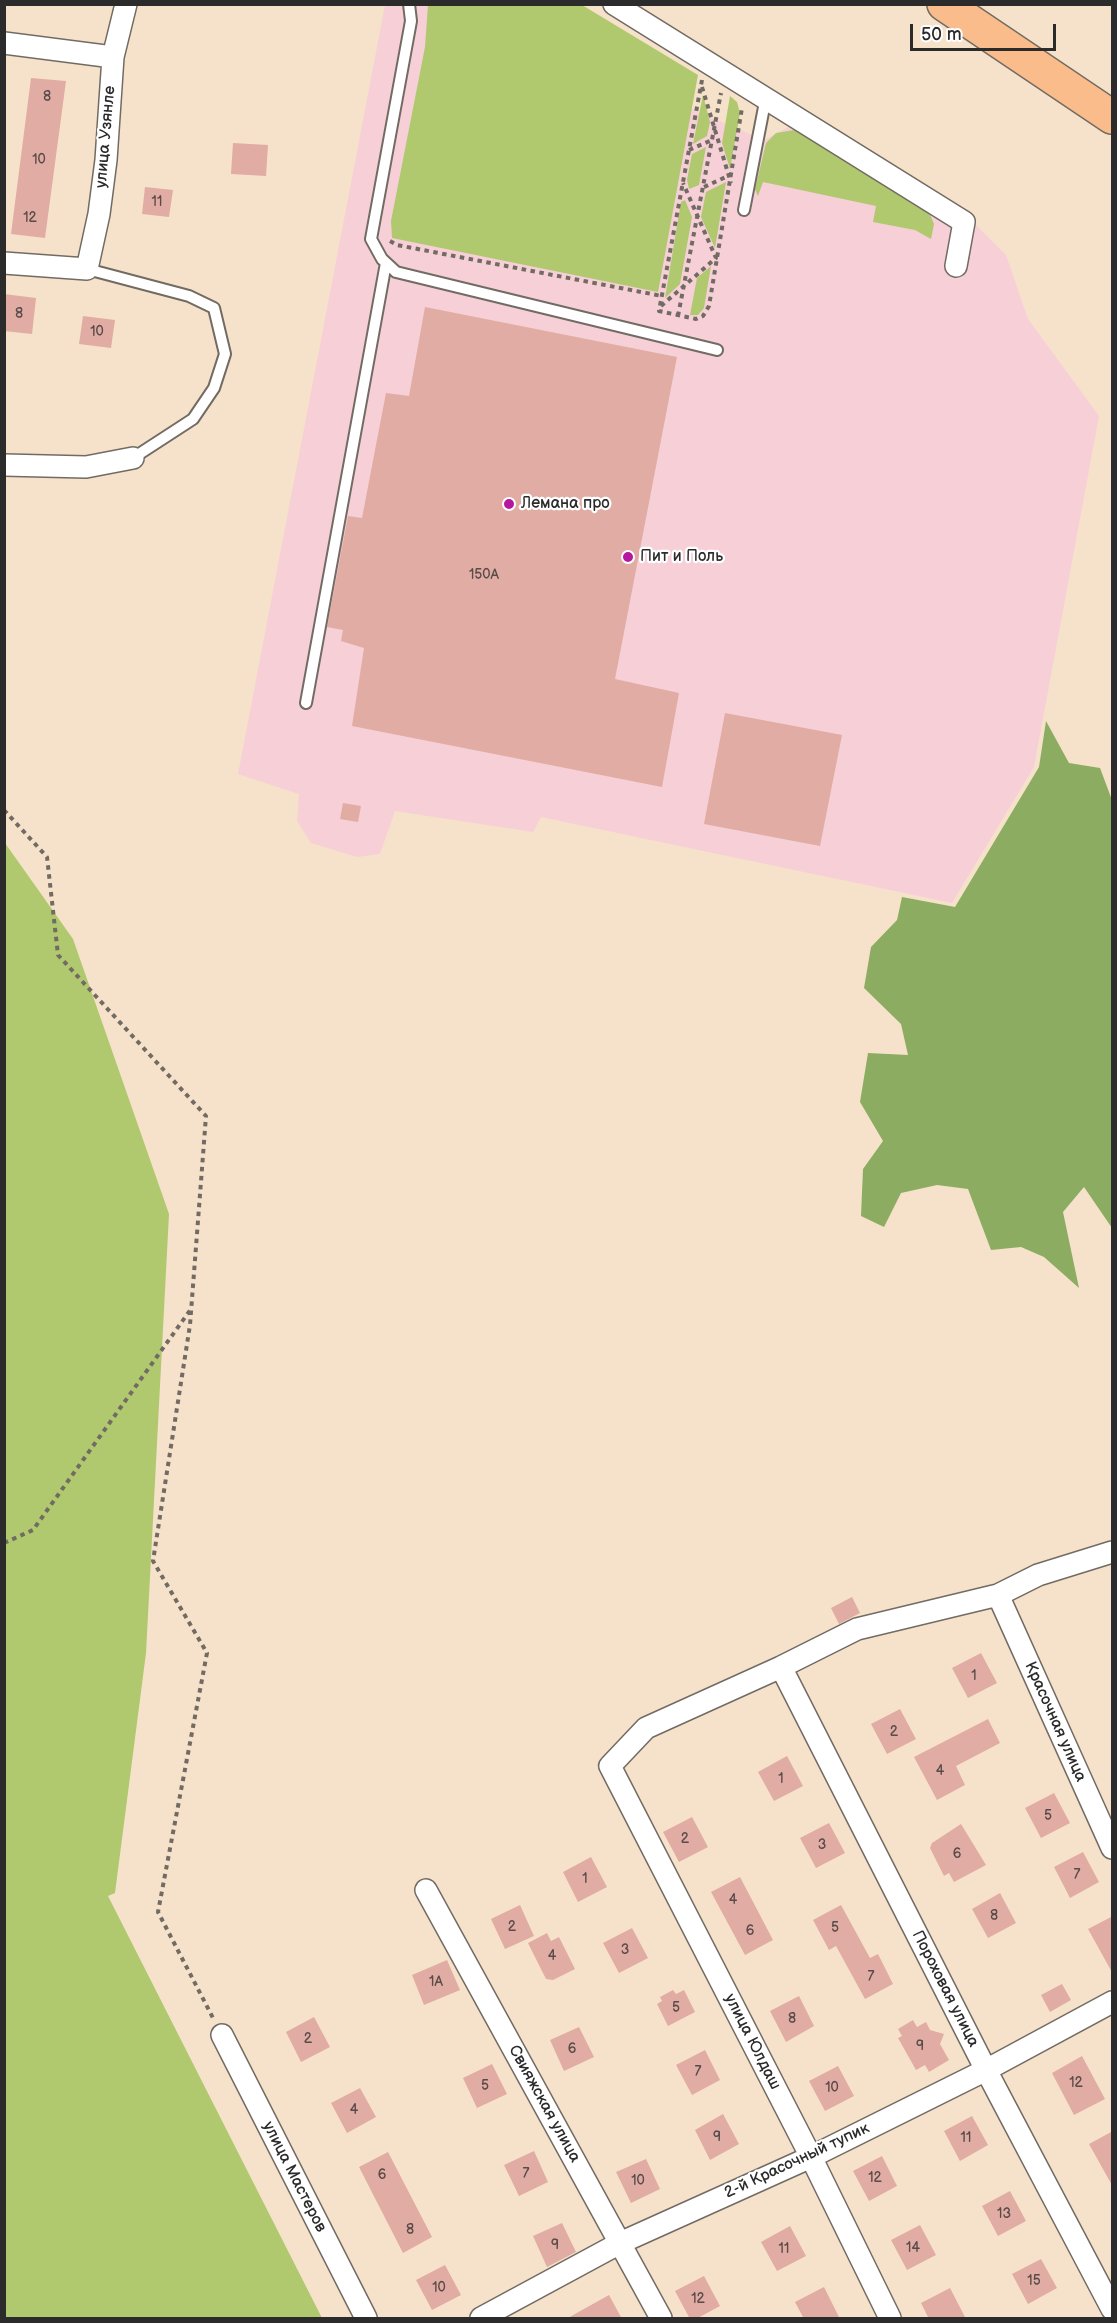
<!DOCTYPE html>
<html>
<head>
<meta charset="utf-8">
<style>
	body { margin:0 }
	#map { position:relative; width:1117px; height:2323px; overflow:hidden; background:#f6e2ca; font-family:"Balsamiq Sans",sans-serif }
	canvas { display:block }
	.frame { position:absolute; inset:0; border:6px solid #2b2b2b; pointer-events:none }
	.scale { position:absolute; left:910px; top:24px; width:146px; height:27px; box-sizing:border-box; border:3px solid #2b2b2b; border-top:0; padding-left:8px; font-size:18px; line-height:21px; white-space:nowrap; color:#2b2b2b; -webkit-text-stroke:4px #fff; paint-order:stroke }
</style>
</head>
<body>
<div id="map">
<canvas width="1117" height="2323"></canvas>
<div class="frame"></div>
<div class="scale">50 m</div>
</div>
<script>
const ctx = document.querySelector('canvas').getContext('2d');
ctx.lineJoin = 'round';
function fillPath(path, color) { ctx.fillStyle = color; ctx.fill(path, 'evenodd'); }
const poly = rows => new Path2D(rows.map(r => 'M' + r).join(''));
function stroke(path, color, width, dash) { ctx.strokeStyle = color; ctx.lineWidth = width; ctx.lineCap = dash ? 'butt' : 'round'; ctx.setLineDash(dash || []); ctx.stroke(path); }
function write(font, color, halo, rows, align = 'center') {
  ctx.font = font + ' "Balsamiq Sans",sans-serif'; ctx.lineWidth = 4.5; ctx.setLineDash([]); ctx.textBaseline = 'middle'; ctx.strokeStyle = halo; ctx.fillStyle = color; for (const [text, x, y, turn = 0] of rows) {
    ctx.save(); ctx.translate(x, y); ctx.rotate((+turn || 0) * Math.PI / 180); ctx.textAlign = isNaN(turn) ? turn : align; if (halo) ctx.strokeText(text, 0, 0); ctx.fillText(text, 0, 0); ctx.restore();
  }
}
fillPath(poly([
	[385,5,450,5,764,140,799,121,956,205,1006,255,1028,319,1099,416,1034,767,952,903,541,817,533,832,395,811,380,854,357,857,311,843,297,821,299,794,238,774]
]), '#f6cfd7');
fillPath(poly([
	[428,5,582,5,698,75,658,292,392,238,391,221,425,47],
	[703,95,710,122,707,136,693,144],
	[730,96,737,102,740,113,730,169,722,143],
	[794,130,802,132,929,212,934,224,931,239,915,230,873,222,876,206,763,182,758,196,755,189,766,143,776,133],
	[706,147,699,185,689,189,687,180,692,154],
	[726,182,715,248,701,217,706,192],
	[685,200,692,217,680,284,665,298,681,202],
	[711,266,704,308,698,315,690,315,697,278],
	[5,843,73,939,169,1214,146,1653,115,1893,108,1896,322,2318,5,2318]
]), '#b0c86e');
fillPath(poly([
	[1046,721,1069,763,1100,768,1112,800,1112,1228,1084,1187,1063,1212,1079,1288,1044,1257,1021,1247,991,1250,968,1189,937,1185,901,1193,884,1227,861,1216,863,1169,883,1141,860,1102,868,1053,908,1055,901,1024,864,988,871,947,897,920,902,897,955,907,1039,767]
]), '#8cac61');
fillPath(poly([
	[31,78,66,81,45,238,11,234],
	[233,143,268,145,266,176,231,174],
	[145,187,173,190,169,217,142,214],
	[4,294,36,298,32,334,4,331],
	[425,307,677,357,615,679,679,693,662,787,352,726,364,648,341,641,343,630,327,627,348,516,362,518,386,393,409,396],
	[83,316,115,320,111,348,79,344],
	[725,713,842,735,820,846,704,824],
	[343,803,361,806,358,822,340,819],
	[852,1597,860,1613,839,1624,831,1608],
	[981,1653,997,1683,968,1698,952,1668],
	[900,1709,916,1739,887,1754,871,1724],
	[988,1719,1000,1743,956,1766,965,1785,937,1800,914,1757],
	[787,1756,803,1786,774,1801,758,1772],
	[1054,1793,1070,1823,1041,1838,1025,1808],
	[692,1817,708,1847,679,1862,663,1832],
	[829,1823,845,1853,816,1868,800,1838],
	[961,1824,986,1865,954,1882,949,1873,944,1876,930,1848,932,1843],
	[1083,1852,1099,1882,1070,1898,1054,1867],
	[591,1857,607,1887,578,1902,563,1872],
	[740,1877,773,1940,745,1955,711,1892],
	[1000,1893,1016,1923,988,1938,972,1909],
	[520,1905,534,1936,505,1949,491,1919],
	[841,1905,870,1958,878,1954,893,1984,865,1999,836,1946,829,1950,813,1920],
	[1113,1916,1113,1974,1088,1929],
	[632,1928,648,1958,619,1973,603,1943],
	[547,1933,551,1941,559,1937,575,1969,553,1980,546,1979,528,1943],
	[447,1960,460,1990,424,2005,412,1975],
	[1062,1984,1071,2000,1050,2012,1041,1995],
	[673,1990,676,1994,684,1990,695,2012,668,2026,657,2004,662,2001,660,1997],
	[799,1996,814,2026,786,2042,770,2011],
	[314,2017,330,2047,301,2062,286,2032],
	[913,2020,917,2027,926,2022,930,2030,944,2034,940,2044,949,2060,929,2072,925,2065,916,2070,898,2038,902,2036,898,2029],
	[579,2027,594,2057,564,2071,550,2040],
	[705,2050,720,2080,692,2095,676,2065],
	[1082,2056,1105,2099,1074,2115,1052,2073],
	[492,2064,507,2094,477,2108,463,2078],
	[838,2066,854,2096,825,2111,809,2081],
	[360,2088,376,2117,347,2133,331,2103],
	[723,2114,739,2144,710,2160,695,2130],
	[972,2116,988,2145,960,2161,944,2131],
	[1113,2131,1113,2187,1089,2144],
	[534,2151,548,2182,519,2196,504,2165],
	[388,2152,432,2237,403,2253,359,2167],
	[882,2156,897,2186,869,2201,853,2171],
	[646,2159,660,2189,631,2203,616,2172],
	[1010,2191,1026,2221,998,2236,982,2206],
	[562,2223,576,2252,547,2267,533,2236],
	[920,2225,936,2255,907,2270,891,2240],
	[790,2226,806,2256,777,2271,761,2242],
	[1041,2259,1057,2288,1028,2304,1012,2274],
	[445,2265,461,2295,432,2310,416,2280],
	[704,2276,720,2306,696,2319,690,2319,675,2291],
	[824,2287,840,2319,804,2319,795,2302],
	[950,2288,966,2319,929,2319,921,2303],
	[609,2295,622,2319,566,2319]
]), '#e1aca3');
const lane = poly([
	[409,4,411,21,371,239,382,259,396,272,717,350],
	[744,210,766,97],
	[87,269,189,296,214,308,225,354,214,388,193,419,133,458],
	[306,703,386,263]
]);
const street = poly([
	[614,4,964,222,956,266],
	[4,43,113,57],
	[4,263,87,269,99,214,106,160,113,57,126,4],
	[4,465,86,467,133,458],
	[998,1595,1112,1848],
	[781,1667,986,2070,1112,2309],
	[426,1890,661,2318],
	[222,2035,366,2318],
	[481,2318,620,2243,811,2157,986,2070,1112,2002],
	[890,2318,811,2157,610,1766,646,1728,781,1667,857,1629,998,1595,1038,1575,1112,1552]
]);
const primary = poly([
	[944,4,1112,117]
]);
stroke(lane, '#726b63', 14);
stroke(street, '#726b63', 24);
stroke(primary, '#726b63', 36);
stroke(poly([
	[702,80,659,311,696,319,703,316,709,306,742,108],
	[702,87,731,183],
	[689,150,712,140],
	[704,187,728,176],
	[390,241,397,245,662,296],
	[661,306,716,258,683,183],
	[678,316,721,93],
	[4,810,47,857,58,955,206,1116,190,1325,153,1561,207,1653,158,1912,213,2018],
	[4,1543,33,1530,191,1309]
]), '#726b63', 4, [4.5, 4.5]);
stroke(lane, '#fff', 10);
stroke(street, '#fff', 21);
stroke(primary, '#fabc8b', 33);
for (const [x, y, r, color] of [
	[509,504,6,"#b5179e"],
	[628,557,6,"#b5179e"]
]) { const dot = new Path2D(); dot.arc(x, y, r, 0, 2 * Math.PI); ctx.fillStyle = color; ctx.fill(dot); stroke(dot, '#fff', 2); }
write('14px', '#584b49', null, [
	["8",47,97],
	["10",39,160],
	["11",157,202],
	["12",30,218],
	["8",19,314],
	["10",97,332],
	["150А",484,575],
	["1",974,1676],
	["2",894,1732],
	["4",940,1771],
	["1",781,1779],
	["5",1048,1816],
	["2",685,1839],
	["3",822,1845],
	["6",957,1854],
	["7",1077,1875],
	["1",585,1879],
	["4",733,1900],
	["8",994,1916],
	["2",512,1927],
	["5",835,1928],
	["6",750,1931],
	["3",625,1950],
	["4",552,1956],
	["7",871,1977],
	["1А",436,1982],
	["5",676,2008],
	["8",792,2019],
	["2",308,2039],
	["9",920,2046],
	["6",572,2049],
	["7",698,2072],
	["12",1076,2083],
	["5",485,2086],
	["10",832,2088],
	["4",354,2110],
	["9",717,2137],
	["11",966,2138],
	["7",526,2174],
	["6",382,2175],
	["12",875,2178],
	["10",638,2181],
	["13",1004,2214],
	["8",410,2230],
	["9",555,2245],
	["14",913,2248],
	["11",784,2249],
	["15",1034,2281],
	["10",439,2288],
	["12",698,2299]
]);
write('16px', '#2b2b2b', '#fff', [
	["улица Узянле",106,137,-85],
	["Красочная улица",1055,1722,66],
	["Пороховая улица",945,1989,63],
	["улица Юлдаш",752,2042,63],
	["Свияжская улица",544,2104,61],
	["2-й Красочный тупик",797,2161,-25],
	["улица Мастеров",294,2177,63]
]);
write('16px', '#2b2b2b', '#fff', [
	["Лемана про",521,504],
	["Пит и Поль",640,557]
], 'left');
</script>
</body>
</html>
